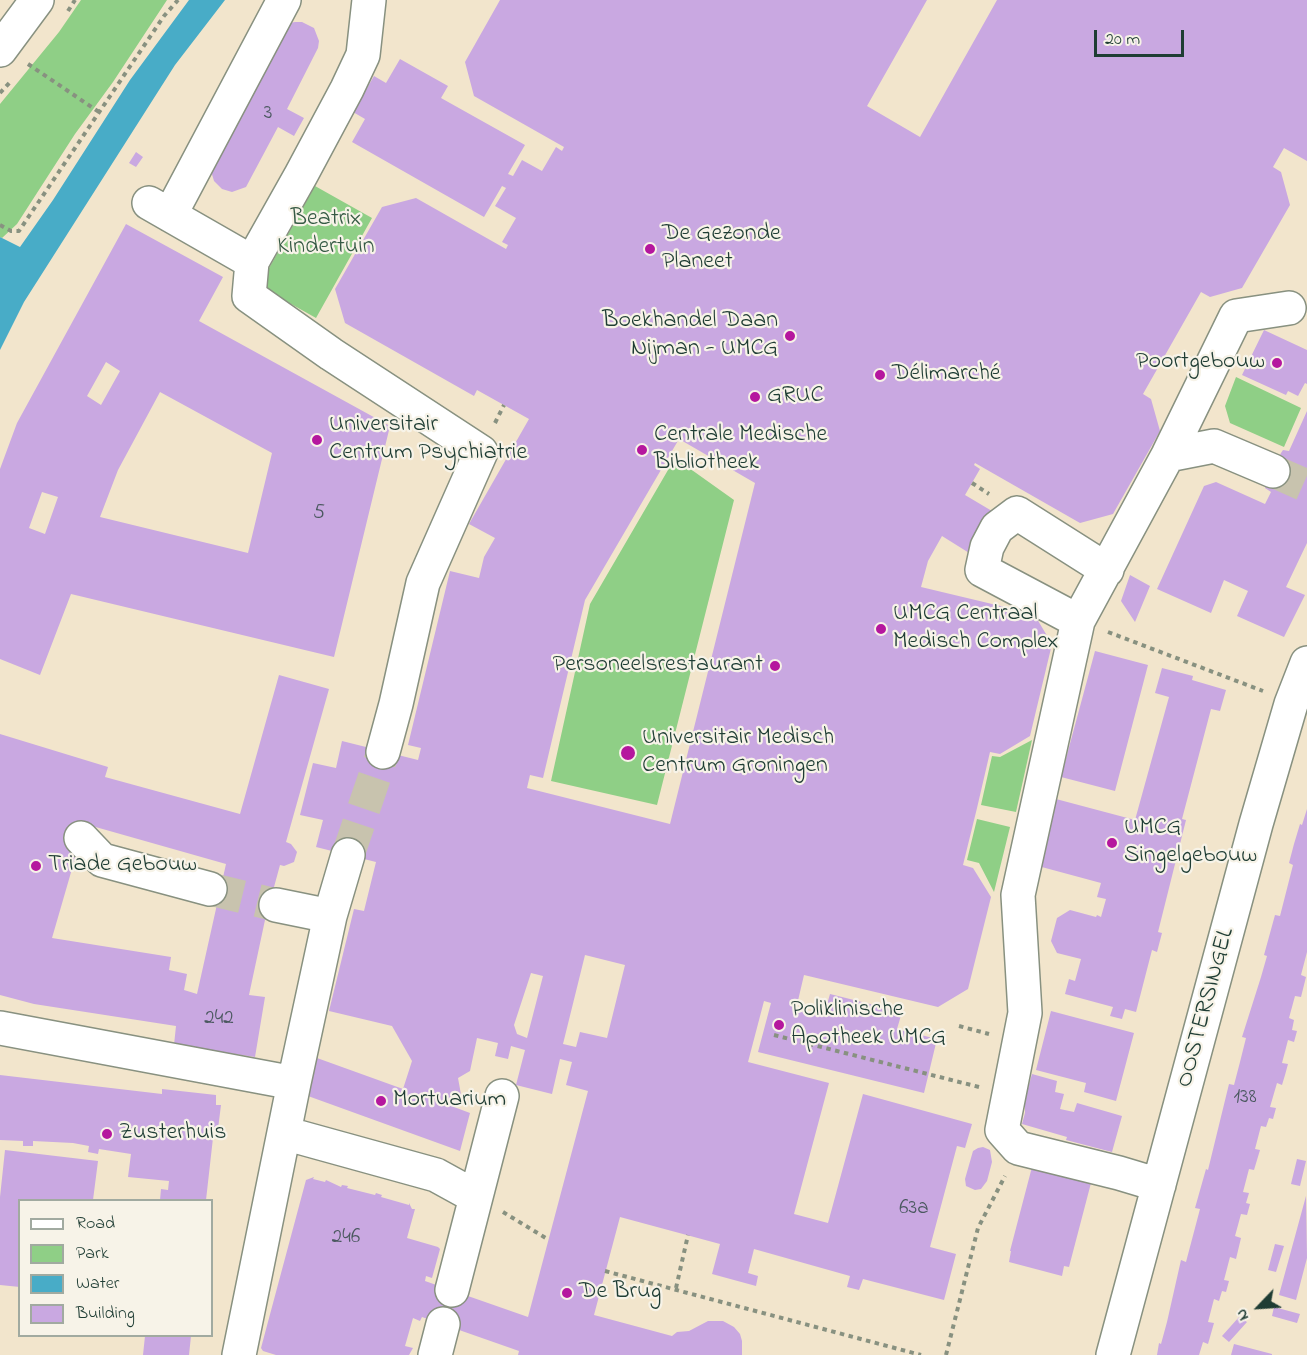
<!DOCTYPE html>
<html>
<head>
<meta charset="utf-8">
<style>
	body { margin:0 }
	#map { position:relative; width:1307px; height:1355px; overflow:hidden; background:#f2e5cc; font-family:"Indie Flower",sans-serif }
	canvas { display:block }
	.legend { position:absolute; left:18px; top:1199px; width:195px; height:138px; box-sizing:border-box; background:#f7f3e8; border:2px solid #a1aaa0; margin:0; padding:8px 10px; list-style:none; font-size:18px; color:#1f3d34 }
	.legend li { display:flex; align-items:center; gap:12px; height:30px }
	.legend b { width:30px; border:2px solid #a1aaa0 }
	.north { position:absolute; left:1229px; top:1277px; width:60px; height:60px; -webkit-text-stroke:4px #f7f3e8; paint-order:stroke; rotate:245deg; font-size:16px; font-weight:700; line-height:24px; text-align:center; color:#1f3d34 }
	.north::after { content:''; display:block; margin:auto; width:21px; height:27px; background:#1f3d34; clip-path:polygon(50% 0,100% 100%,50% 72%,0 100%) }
	.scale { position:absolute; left:1094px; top:30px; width:90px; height:27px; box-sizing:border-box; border:3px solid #1f3d34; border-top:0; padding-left:8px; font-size:18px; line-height:21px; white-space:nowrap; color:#1f3d34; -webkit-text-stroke:4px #f7f3e8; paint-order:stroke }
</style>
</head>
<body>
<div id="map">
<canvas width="1307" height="1355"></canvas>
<ul class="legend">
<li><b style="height:8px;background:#fff"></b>Road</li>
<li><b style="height:16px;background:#8fcf86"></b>Park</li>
<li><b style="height:16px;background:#48acc7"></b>Water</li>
<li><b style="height:16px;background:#c9a8e1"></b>Building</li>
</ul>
<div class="north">N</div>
<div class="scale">20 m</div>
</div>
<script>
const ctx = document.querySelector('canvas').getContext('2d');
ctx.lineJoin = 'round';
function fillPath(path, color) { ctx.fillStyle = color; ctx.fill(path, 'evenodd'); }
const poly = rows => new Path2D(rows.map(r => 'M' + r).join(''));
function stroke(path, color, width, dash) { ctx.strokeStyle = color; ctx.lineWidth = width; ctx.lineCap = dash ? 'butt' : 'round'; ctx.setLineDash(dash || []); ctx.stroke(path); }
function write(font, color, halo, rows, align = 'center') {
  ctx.font = font + ' "Indie Flower",sans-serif'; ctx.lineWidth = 4.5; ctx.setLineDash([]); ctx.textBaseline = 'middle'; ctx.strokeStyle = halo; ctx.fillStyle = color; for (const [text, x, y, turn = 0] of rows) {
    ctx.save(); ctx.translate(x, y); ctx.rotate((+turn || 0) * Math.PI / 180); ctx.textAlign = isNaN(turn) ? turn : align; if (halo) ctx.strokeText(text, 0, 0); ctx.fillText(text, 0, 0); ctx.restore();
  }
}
fillPath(poly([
	[81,0,167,0,113,82,75,134,17,224,2,238,0,237,0,104,59,32],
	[315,186,372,218,316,318,259,286],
	[1236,377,1301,408,1284,447,1230,423,1225,406],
	[675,458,734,500,657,805,551,781,590,604],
	[1032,740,1016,812,981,805,992,756,1000,757],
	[977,819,1010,827,994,892,979,863,967,860]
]), '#8fcf86');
fillPath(poly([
	[189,0,225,0,175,65,24,302,0,350,0,237,20,247,53,200,130,80]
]), '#48acc7');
fillPath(poly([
	[500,0,927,0,867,106,920,137,997,0,1307,0,1307,161,1284,148,1273,167,1281,172,1290,205,1242,288,1210,297,1201,292,1143,394,1151,399,1160,431,1113,514,1080,523,975,463,974,465,980,469,965,495,997,514,974,556,942,536,928,561,921,587,1034,614,1052,644,1030,736,1000,754,990,752,977,808,963,865,973,868,991,897,968,989,938,1007,804,975,796,1009,824,1015,830,994,902,1012,897,1029,937,1039,924,1093,758,1052,771,1003,764,1001,748,1062,829,1083,794,1214,828,1223,863,1094,972,1124,965,1148,957,1146,930,1247,956,1254,944,1300,863,1279,859,1290,847,1287,850,1276,754,1249,748,1273,758,1276,756,1286,712,1274,720,1244,620,1217,594,1315,672,1336,677,1332,689,1331,708,1321,723,1321,734,1327,740,1334,742,1341,742,1355,518,1355,519,1351,422,1317,420,1321,413,1318,405,1346,413,1348,409,1355,276,1355,263,1351,261,1348,306,1180,314,1177,313,1179,325,1182,326,1180,341,1187,342,1185,348,1186,347,1188,375,1195,376,1193,382,1195,381,1197,409,1205,409,1203,412,1209,415,1209,407,1238,438,1247,440,1249,432,1278,426,1276,425,1281,528,1317,588,1091,566,1085,572,1062,560,1059,552,1094,516,1085,525,1050,511,1046,508,1059,495,1056,498,1043,477,1038,470,1071,458,1078,462,1100,454,1101,454,1107,470,1113,460,1151,308,1096,317,1058,403,1089,412,1061,392,1026,329,1011,354,909,364,911,376,862,316,847,323,820,300,815,313,763,336,768,342,741,418,760,421,748,408,745,450,571,479,578,484,557,495,538,469,524,529,419,477,390,474,396,345,323,335,289,382,207,416,198,506,249,508,245,502,242,516,218,495,206,506,188,502,186,484,217,352,142,365,119,353,112,374,76,386,83,400,59,448,86,441,98,525,145,508,174,513,176,522,160,542,171,556,147,562,151,564,147,474,96,465,62],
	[679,439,755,483,670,824,527,788,530,775,543,778,585,600],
	[585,955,625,965,607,1038,580,1032,576,1047,563,1044],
	[531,973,543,976,527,1038,517,1034,514,1025],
	[295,22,302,22,314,28,319,41,318,48,287,109,304,118,294,136,278,127,246,187,232,192,222,189,214,181,211,171,290,23],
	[136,152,143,157,136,167,129,163],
	[126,224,223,277,199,321,390,426,334,657,71,594,40,675,0,659,0,469,17,423],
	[106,362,120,371,101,405,87,396],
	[160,392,272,453,248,553,100,517,118,470],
	[42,492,58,497,45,534,29,528],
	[1264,330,1307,350,1307,384,1305,383,1298,396,1288,391,1286,395,1242,375],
	[1307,411,1307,543,1286,587,1305,595,1284,637,1237,616,1248,591,1224,580,1211,613,1157,589,1204,486,1216,482,1265,504,1271,492,1265,488,1281,453,1283,450,1289,451],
	[1130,575,1150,586,1135,622,1121,601],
	[1095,651,1148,665,1115,791,1061,777],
	[1162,668,1193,676,1192,680,1226,690,1220,711,1211,709,1182,819,1186,820,1158,932,1162,933,1157,952,1152,950,1136,1012,1125,1009,1122,1019,1110,1016,1113,1007,1065,994,1069,979,1075,981,1081,959,1057,953,1051,941,1057,918,1070,910,1096,917,1097,915,1101,917,1106,899,1097,897,1101,883,1038,866,1056,799,1135,820,1169,697,1155,693],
	[279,675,329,689,286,842,291,844,297,852,294,862,284,866,280,865,265,920,249,995,265,997,255,1057,174,1045,176,1026,34,1004,0,995,0,734,108,767,105,777,240,814],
	[85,824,226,864,197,994,184,990,187,974,169,970,171,957,52,938],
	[1307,809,1307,952,1301,975,1306,977,1301,997,1295,996,1289,1018,1294,1020,1292,1030,1297,1031,1294,1042,1288,1040,1282,1063,1288,1064,1285,1075,1282,1085,1277,1083,1270,1107,1276,1108,1273,1119,1269,1118,1266,1127,1261,1126,1255,1149,1260,1150,1254,1170,1249,1169,1243,1192,1249,1193,1246,1203,1250,1204,1247,1215,1241,1214,1235,1236,1241,1238,1236,1259,1230,1257,1224,1280,1229,1281,1226,1292,1222,1291,1219,1301,1214,1299,1208,1322,1214,1323,1208,1344,1203,1342,1199,1355,1157,1355,1159,1343,1161,1344,1167,1322,1181,1260,1186,1262,1200,1209,1195,1208,1206,1169,1208,1170,1229,1084,1234,1085,1240,1062,1246,1038,1242,1037,1261,977,1267,956,1264,955,1275,915,1280,916,1293,865,1289,863,1294,844,1300,824,1302,825],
	[1051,1011,1134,1033,1116,1101,1084,1092,1086,1083,1036,1070],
	[1032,1074,1057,1081,1055,1092,1064,1094,1060,1109,1074,1112,1077,1103,1122,1116,1112,1152,1066,1140,1067,1137,1022,1124,1025,1113,1025,1107,1023,1106],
	[0,1075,162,1094,162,1089,216,1095,216,1105,221,1105,218,1129,214,1129,206,1200,160,1200,161,1189,168,1190,169,1181,128,1177,131,1154,99,1149,98,1154,88,1152,89,1146,73,1143,33,1141,33,1146,23,1146,23,1141,0,1140],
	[983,1147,990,1150,992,1162,987,1181,981,1189,975,1190,966,1186,965,1179,973,1151,978,1148],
	[5,1150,98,1161,93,1200,20,1200,20,1287,0,1285,0,1197],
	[1297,1159,1306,1161,1300,1186,1291,1184],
	[1032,1167,1091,1183,1069,1267,1064,1266,1062,1276,1009,1262,1011,1251,1010,1251],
	[1306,1196,1307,1258,1296,1300,1279,1295],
	[1275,1244,1284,1246,1276,1272,1268,1270],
	[1274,1307,1300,1314,1297,1323,1272,1316],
	[1239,1317,1247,1322,1229,1342,1222,1336],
	[145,1336,191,1336,189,1355,143,1355],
	[1234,1344,1272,1354,1272,1355,1231,1355]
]), '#c9a8e1');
stroke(poly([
	[1273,471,1307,486],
	[348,855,383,752],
	[210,889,276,905]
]), '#c8c3ae', 33, [33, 16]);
const minor = poly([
	[369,0,363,55,347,89,301,175,252,262,249,296,331,354,481,452,423,583,396,704,383,752],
	[149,203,252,262],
	[170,215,284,0],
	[1168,455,1214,446,1273,471],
	[1078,621,982,570,987,547,997,528,1017,513,1107,570],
	[81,838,102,860,210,889],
	[276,905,330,916],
	[0,1028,294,1083],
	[284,1133,436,1175,476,1197],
	[1159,1185,1119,1173,1018,1148,1002,1130,1025,1013,1018,895,1078,621,1168,455,1236,316,1289,308],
	[452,1290,502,1096],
	[239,1355,294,1083,330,916,348,855],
	[435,1355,443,1324],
	[1113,1355,1256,824,1291,704,1307,663]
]);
const major = poly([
	[0,50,37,0]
]);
stroke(minor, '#889180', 36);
stroke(major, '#889180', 36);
stroke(poly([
	[68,11,75,0],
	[28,64,99,112],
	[0,93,12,80],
	[0,225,11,231,19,231,164,16,178,0],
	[495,423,504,405],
	[972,483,989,494],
	[1108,632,1263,691],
	[959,1026,989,1034],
	[774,1035,979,1087],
	[503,1212,549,1240],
	[605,1271,921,1355],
	[676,1288,688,1235],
	[946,1355,978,1228,1005,1176]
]), '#889180', 4, [4.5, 4.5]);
stroke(minor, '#fff', 33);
stroke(major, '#fff', 33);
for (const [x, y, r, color] of [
	[650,249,6,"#b5179e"],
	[790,336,6,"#b5179e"],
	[1277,363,6,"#b5179e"],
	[880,375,6,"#b5179e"],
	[755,397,6,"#b5179e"],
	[317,440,6,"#b5179e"],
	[642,450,6,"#b5179e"],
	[881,629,6,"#b5179e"],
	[775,666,6,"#b5179e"],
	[628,753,8,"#b5179e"],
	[1112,843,6,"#b5179e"],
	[36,866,6,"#b5179e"],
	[779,1025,6,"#b5179e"],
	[381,1101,6,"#b5179e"],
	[107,1134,6,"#b5179e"],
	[567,1293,6,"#b5179e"]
]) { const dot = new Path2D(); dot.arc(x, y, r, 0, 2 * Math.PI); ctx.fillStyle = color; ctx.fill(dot); stroke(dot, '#f7f3e8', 2); }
write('21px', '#4a585f', null, [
	["3",268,115],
	["5",319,515],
	["242",219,1020],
	["138",1245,1099],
	["63a",914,1210],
	["246",346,1239]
]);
write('24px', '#355a44', '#f7f3e8', [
	["Beatrix",326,220],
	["Kindertuin",326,248]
]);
write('24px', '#1f3d34', '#f7f3e8', [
	["De Gezonde",662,235],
	["Planeet",662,263],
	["Boekhandel Daan",778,322,"right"],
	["Nijman - UMCG",778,350,"right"],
	["Poortgebouw",1265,363,"right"],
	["Délimarché",892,375],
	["GRUC",767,397],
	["Universitair",329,426],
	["Centrum Psychiatrie",329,454],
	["Centrale Medische",654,436],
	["Bibliotheek",654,464],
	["UMCG Centraal",893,615],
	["Medisch Complex",893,643],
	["Personeelsrestaurant",763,666,"right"],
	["Universitair Medisch",642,739],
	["Centrum Groningen",642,767],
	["UMCG",1124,829],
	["Singelgebouw",1124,857],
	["Triade Gebouw",48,866],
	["Poliklinische",791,1011],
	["Apotheek UMCG",791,1039],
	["Mortuarium",393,1101],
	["Zusterhuis",119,1134],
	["De Brug",579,1293]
], 'left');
write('24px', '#1f3d34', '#f7f3e8', [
	["OOSTERSINGEL",1207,1008,-75]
]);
</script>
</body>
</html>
